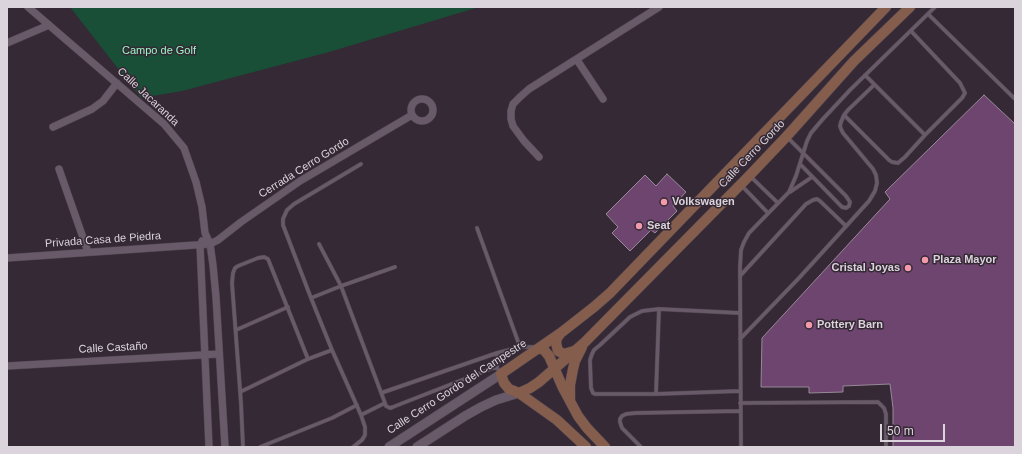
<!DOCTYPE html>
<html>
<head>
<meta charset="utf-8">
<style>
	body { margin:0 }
	#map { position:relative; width:1022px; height:454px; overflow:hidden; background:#352935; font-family:Helvetica,sans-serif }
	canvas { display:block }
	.frame { position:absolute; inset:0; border:8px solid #dcd4dc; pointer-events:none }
	.scale { position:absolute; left:880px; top:424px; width:65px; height:18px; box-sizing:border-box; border:2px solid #dcd4dc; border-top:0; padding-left:5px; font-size:12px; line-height:14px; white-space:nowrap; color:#dcd4dc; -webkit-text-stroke:3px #352935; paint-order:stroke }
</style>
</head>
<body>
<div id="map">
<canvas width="1022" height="454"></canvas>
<div class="frame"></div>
<div class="scale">50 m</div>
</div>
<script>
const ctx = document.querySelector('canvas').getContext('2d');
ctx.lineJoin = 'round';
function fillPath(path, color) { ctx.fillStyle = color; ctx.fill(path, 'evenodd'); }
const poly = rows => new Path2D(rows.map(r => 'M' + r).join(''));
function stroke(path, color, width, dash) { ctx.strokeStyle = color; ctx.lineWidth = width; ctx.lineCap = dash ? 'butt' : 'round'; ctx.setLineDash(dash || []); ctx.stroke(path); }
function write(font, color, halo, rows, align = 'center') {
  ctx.font = font + ' Helvetica,sans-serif'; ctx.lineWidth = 3; ctx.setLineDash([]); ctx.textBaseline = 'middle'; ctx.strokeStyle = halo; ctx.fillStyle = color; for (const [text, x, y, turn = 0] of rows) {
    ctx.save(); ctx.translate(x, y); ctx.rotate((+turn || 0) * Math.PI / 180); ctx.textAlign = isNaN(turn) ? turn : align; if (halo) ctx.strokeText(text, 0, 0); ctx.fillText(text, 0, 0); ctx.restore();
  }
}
fillPath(poly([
	[70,7,479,7,329,52,182,91,141,98]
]), '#184f36');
const building = poly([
	[984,95,1015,124,1015,447,893,447,893,408,890,384,843,386,843,392,809,393,809,387,761,387,762,338,890,199,885,192,984,95],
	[667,174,686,192,673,206,677,211,655,233,651,230,630,251,612,233,618,227,606,214,645,175,656,186,667,174]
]);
fillPath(building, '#6e456f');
stroke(building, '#988998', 1);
const service = poly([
	[928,14,1015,99],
	[865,75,925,135],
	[844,115,889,160,892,162,898,163,905,157,925,135,962,98,965,93,960,83,911,31],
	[787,137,846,196,850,202,849,206,846,208,842,207,800,164],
	[750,176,778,203],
	[741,185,768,213],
	[790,192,812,177],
	[477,228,520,347],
	[319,244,341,286,395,267],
	[740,276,806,204,813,200,817,199,820,201,846,226],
	[311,298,341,286,385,403,386,406,390,408,393,407,403,403,493,368,497,368,501,373],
	[740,313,659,309,642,311,630,317,600,345,594,350,592,354,590,360,591,388,593,393,595,394,656,394,740,391],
	[236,330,288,307],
	[740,339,799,278,869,201,875,191,877,183,876,175,873,169,843,133,841,129,840,126,841,122,844,115,848,110,874,85],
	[497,353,497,368],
	[240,392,308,359,332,350],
	[381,393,497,353,520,347,535,347],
	[656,394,659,309],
	[740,403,878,402,884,408,886,414,886,447],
	[361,415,385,403],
	[243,447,241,403,232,283,233,273,235,268,238,266,258,258,264,257,268,259,308,359],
	[260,447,332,418,357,405],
	[353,447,362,440,365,435,365,427,361,415,332,350,311,298,283,225,283,219,287,210,294,204,361,164],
	[641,447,622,428,620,422,620,419,622,416,626,414,635,413,740,411],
	[741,447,740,267,741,250,744,242,749,233,789,192,796,176,807,141,811,133,822,120,850,90,935,7]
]);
const minor = poly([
	[28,7,164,124,184,148,196,182,202,207,205,233,210,244,213,265,216,297,225,447],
	[7,43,49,25],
	[577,60,603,99],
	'411 110a11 11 0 1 1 22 0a11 11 0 1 1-22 0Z',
	[53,127,92,109,103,101,117,83],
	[539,157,524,141,513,126,511,119,511,111,513,104,520,97,529,89,659,7],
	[59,169,88,252],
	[202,241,200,245,209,447],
	[7,258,210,244,218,240,241,222,300,181,412,115],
	[7,366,219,354]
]);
const tertiary = poly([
	[389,447,501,374],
	[417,447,465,416,481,407,496,400,519,393]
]);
const secondary = poly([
	[560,334,557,338,556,343,558,351,564,354,574,351],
	[539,348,544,350,549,356,563,388,578,416,587,428,605,447],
	[519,393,530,388,539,382,584,343,749,176,787,136,854,61,910,7],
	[570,400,570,385,573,369,575,361,582,347],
	[586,447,557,420,519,393,509,389,504,383,501,374,562,332,594,307,610,293,886,7]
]);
stroke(service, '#4e444e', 4.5);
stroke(minor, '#4e444e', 8);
stroke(tertiary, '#4e444e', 10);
stroke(secondary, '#4e444e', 11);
stroke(service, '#685a68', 3.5);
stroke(minor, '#685a68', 7);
stroke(tertiary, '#685a68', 9);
stroke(secondary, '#845d4d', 10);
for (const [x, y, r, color] of [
	[664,202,4,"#f29aac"],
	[639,226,4,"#f29aac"],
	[925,260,4,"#f29aac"],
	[908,268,4,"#f29aac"],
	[809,325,4,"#f29aac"]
]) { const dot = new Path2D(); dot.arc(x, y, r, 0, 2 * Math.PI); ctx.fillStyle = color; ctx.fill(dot); stroke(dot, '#352935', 1.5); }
write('11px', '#99f8c7', '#352935', [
	["Campo de Golf",159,51]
]);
write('11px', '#dcd4dc', '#352935', [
	["Calle Jacaranda",148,97,43],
	["Calle Cerro Gordo",752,154,-46],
	["Cerrada Cerro Gordo",304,168,-32],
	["Privada Casa de Piedra",103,240,-4],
	["Calle Castaño",113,348,-3],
	["Calle Cerro Gordo del Campestre",457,387,-33]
]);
write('bold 11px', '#dcd4dc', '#352935', [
	["Volkswagen",672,202],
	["Seat",647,226],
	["Plaza Mayor",933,260],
	["Cristal Joyas",900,268,"right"],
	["Pottery Barn",817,325]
], 'left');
</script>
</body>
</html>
